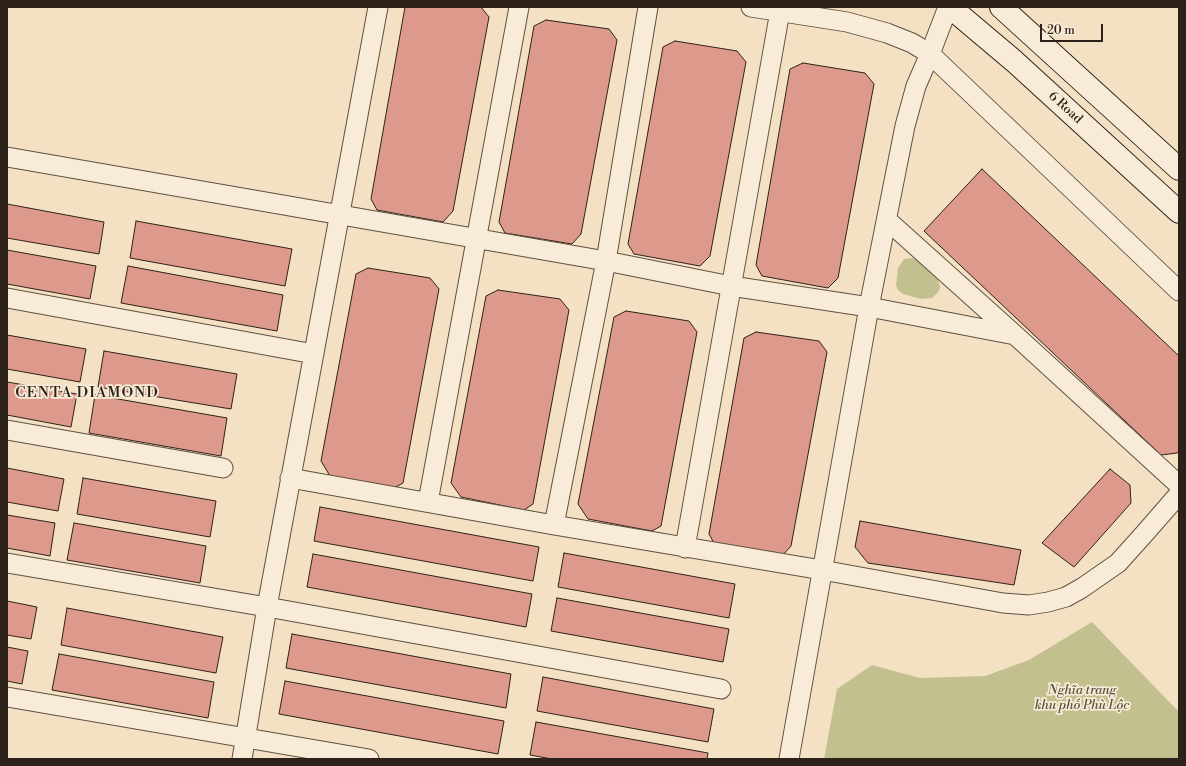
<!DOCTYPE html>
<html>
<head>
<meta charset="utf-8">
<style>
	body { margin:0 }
	#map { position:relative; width:1186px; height:766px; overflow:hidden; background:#f4e0c3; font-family:"Libre Bodoni",serif }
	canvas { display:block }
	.frame { position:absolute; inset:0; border:8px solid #2d221a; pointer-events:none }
	.scale { position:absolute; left:1040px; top:24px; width:63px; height:18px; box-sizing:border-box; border:2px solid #2d221a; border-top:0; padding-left:5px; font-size:12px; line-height:14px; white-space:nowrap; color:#2d221a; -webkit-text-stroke:3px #f8ebd8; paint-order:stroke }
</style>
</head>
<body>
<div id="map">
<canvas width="1186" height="766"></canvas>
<div class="frame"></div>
<div class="scale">20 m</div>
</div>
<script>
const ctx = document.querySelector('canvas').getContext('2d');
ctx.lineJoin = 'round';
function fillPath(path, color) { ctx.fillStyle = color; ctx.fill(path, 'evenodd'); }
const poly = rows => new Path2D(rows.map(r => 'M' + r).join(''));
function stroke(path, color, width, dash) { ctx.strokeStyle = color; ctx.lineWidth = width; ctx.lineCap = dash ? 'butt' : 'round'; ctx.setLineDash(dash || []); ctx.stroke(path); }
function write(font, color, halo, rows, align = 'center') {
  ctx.font = font + ' "Libre Bodoni",serif'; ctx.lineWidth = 3.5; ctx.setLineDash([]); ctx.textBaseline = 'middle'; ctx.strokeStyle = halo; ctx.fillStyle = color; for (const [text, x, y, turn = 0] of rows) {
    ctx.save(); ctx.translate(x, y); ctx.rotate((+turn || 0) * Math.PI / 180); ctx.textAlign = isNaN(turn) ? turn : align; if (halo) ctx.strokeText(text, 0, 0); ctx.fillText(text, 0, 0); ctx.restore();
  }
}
fillPath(poly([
	[912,258,918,259,937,276,940,287,939,291,932,298,921,299,903,294,898,290,896,285,898,268,904,259],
	[1092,622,1179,712,1179,759,824,759,837,689,872,665,920,678,985,676,1029,660]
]), '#c3c08f');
const building = poly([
	[405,7,481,7,489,17,453,211,443,222,377,210,371,199,405,7],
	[546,20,609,29,617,40,581,234,572,244,505,233,499,222,534,26,546,20],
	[675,41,737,51,746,62,710,256,700,266,634,254,628,244,663,47,675,41],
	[803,63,865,73,874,84,838,278,828,288,762,276,756,265,790,69,803,63],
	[982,169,1179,356,1179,451,1177,453,1161,455,924,231,982,169],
	[7,204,104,222,99,254,7,238,7,204],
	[136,221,292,249,285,286,130,258,136,221],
	[7,250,96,266,90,299,7,284,7,250],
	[128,266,283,295,277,331,121,303,128,266],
	[368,268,430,278,439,289,403,483,394,488,330,476,321,461,356,274,368,268],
	[498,290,560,299,569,310,533,504,524,510,461,497,451,483,486,296,498,290],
	[626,311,689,321,697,332,661,526,652,531,588,519,578,504,614,317,626,311],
	[756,332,819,341,827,352,791,546,781,557,715,545,709,534,744,338,756,332],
	[7,335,86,349,80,382,7,369,7,335],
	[104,351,237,374,231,409,98,387,104,351],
	[7,382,77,394,71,427,7,415,7,382],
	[95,395,227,418,221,456,89,433,95,395],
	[7,468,64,479,58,511,7,502,7,468],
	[1110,469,1130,485,1131,503,1074,567,1042,543,1110,469],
	[83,478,216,501,210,537,77,514,83,478],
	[320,507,539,547,533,581,314,541,320,507],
	[7,515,55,523,50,556,7,548,7,515],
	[860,521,1021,550,1014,585,868,563,855,547,860,521],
	[74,523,206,546,200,583,67,560,74,523],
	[564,553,735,584,729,618,558,587,564,553],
	[313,554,532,594,526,627,307,587,313,554],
	[557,598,729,629,723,662,551,631,557,598],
	[7,601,37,607,31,639,7,635,7,601],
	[67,608,223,637,216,673,61,645,67,608],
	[292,634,511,674,506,708,286,668,292,634],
	[7,647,28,651,22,684,7,681,7,647],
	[59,654,214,682,208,718,52,690,59,654],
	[543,677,714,709,708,742,537,711,543,677],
	[285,681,504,721,498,754,279,714,285,681],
	[536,722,708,753,707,759,552,759,530,755,536,722]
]);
fillPath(building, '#dd9a8c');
stroke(building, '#2d221a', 1);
const minor = poly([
	[751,7,847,22,887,33,912,43,930,54,1179,291],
	[7,157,606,261,731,286,869,307,1015,335],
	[887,220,1015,335,1179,485],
	[7,298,314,354],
	[7,430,223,468],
	[290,478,554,525,822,570,1003,603,1029,605,1048,602,1066,597,1082,588,1118,563,1145,533,1179,494],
	[428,502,519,7],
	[554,525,606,261,648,7],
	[685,548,780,11],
	[7,563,267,607,721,689],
	[7,697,369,759],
	[242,759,267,607,378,7],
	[789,759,869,307,905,126,916,86,930,54,948,7]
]);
const secondary = poly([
	[950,7,1014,61,1179,212],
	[1001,7,1179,169]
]);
stroke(minor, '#5f5244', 21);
stroke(secondary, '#2d221a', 24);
stroke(minor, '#f8ebd8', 19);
stroke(secondary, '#f8ebd8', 22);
write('13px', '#2d221a', '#f8ebd8', [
	["6 Road",1065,108,42]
]);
write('italic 13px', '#5a513d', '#f8ebd8', [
	["Nghĩa trang",1082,691],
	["khu phố Phù Lộc",1082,706]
]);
ctx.letterSpacing = '1px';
write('15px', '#2d221a', '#f8ebd8', [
	["CENTA DIAMOND",87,393]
]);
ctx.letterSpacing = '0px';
</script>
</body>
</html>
